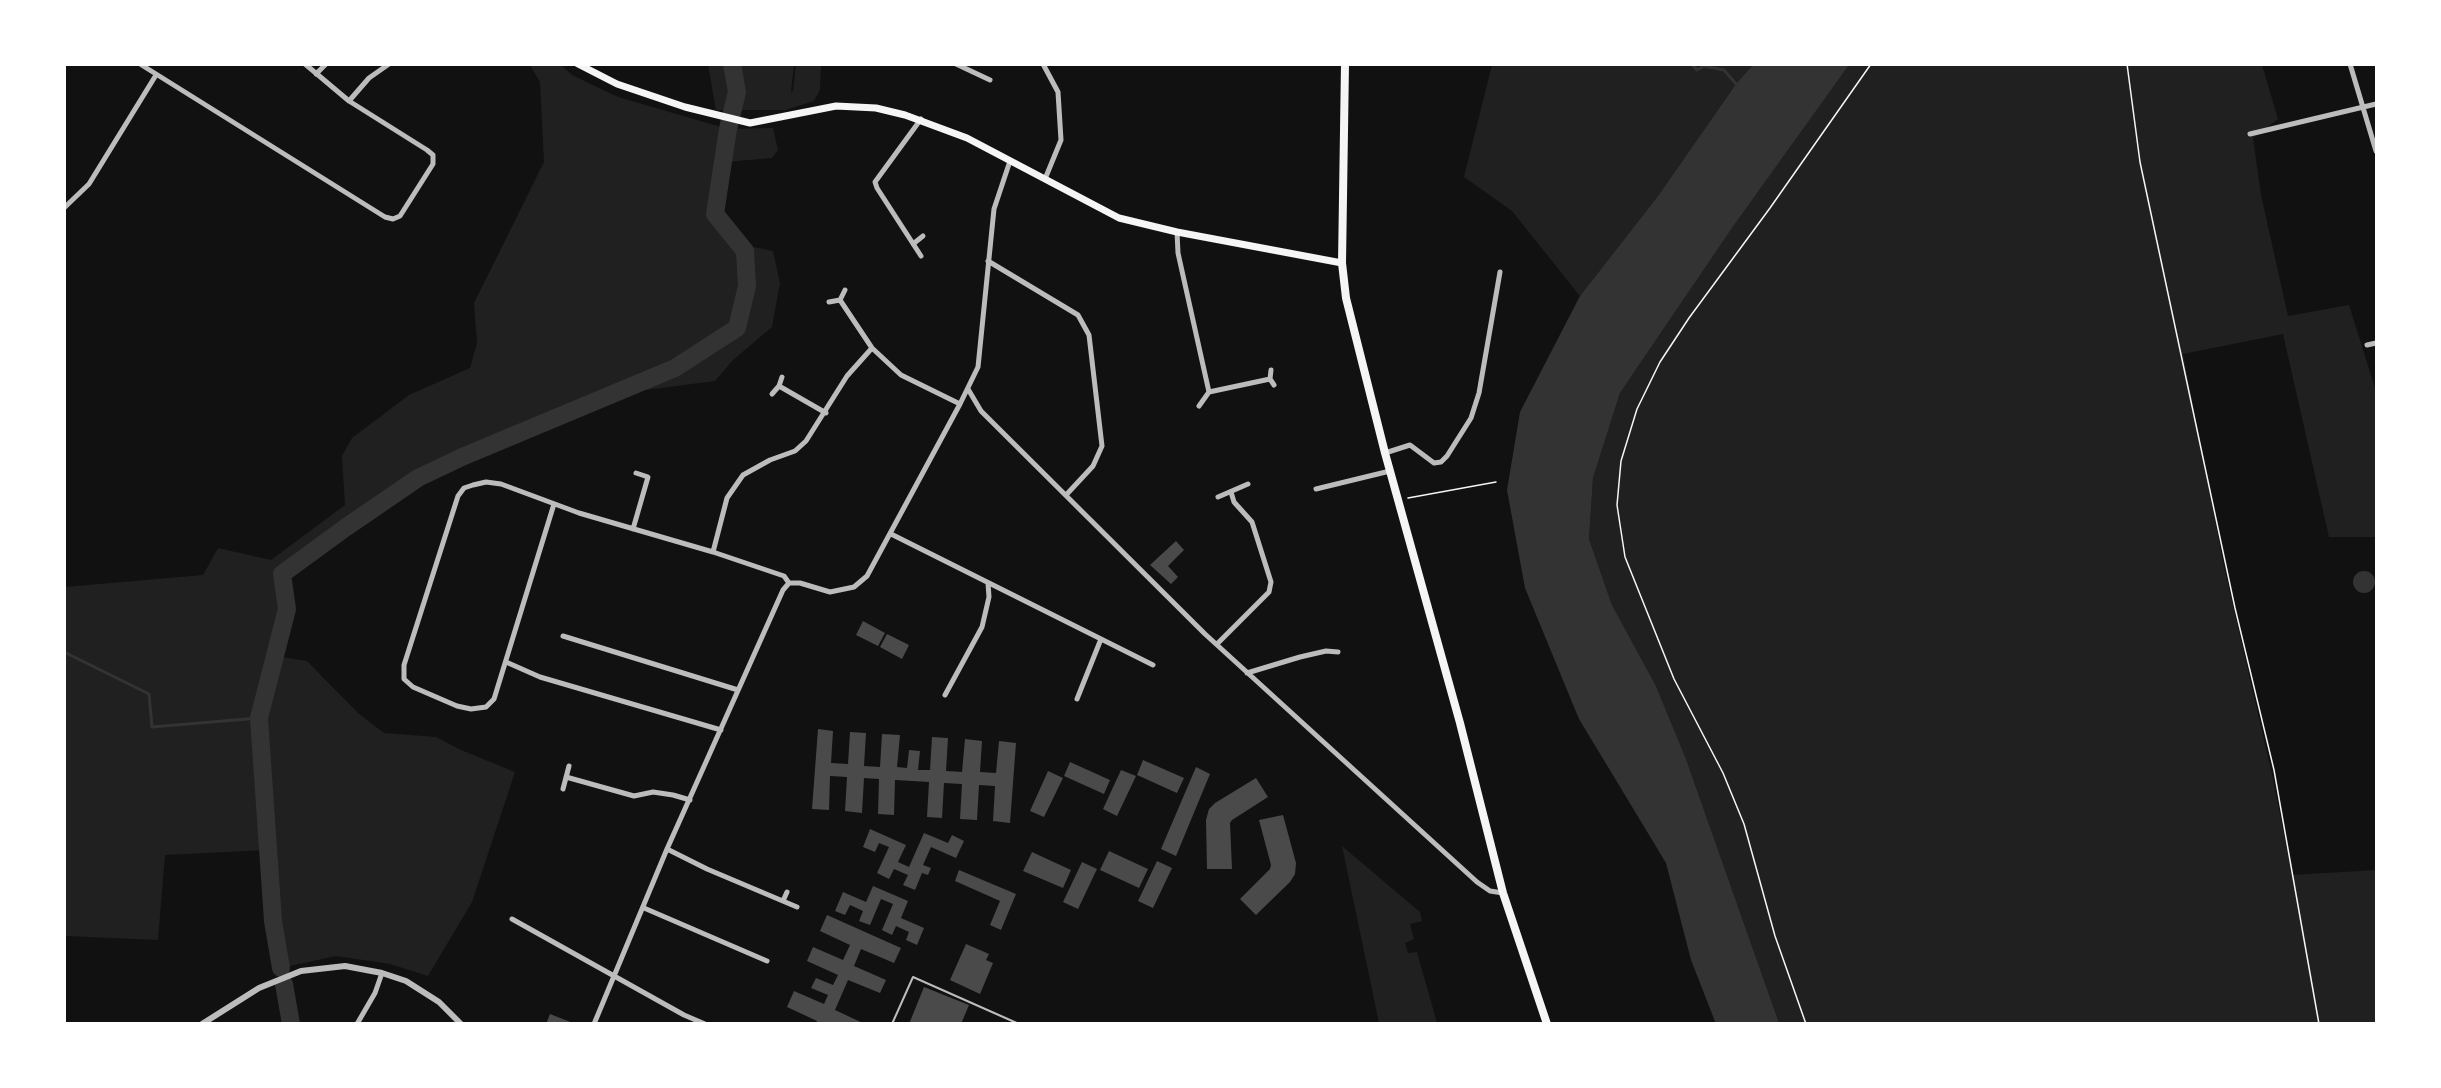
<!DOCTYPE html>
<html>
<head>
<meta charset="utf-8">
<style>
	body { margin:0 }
	#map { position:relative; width:2441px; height:1088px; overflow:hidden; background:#111; font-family:"Golos Text",sans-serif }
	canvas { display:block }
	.frame { position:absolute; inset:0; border:66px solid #fff; pointer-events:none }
</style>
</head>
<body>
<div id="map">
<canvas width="2441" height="1088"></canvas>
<div class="frame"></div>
</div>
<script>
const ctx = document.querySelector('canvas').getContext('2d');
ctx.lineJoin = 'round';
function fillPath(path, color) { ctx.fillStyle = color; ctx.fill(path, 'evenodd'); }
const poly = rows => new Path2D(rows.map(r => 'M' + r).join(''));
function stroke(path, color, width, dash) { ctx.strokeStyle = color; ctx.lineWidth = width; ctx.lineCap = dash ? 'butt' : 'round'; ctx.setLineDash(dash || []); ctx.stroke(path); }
fillPath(poly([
	[530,65,561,65,572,75,618,97,728,129,773,128,778,150,772,158,725,162,715,214,738,244,773,251,780,283,772,327,733,360,715,381,615,394,461,457,418,478,345,528,282,574,287,609,275,656,307,661,358,713,384,733,436,737,461,750,515,772,472,902,428,976,390,964,336,956,281,968,273,921,268,850,165,855,158,940,65,936,65,587,203,575,218,548,271,560,345,505,342,456,352,438,409,395,470,368,477,343,474,303,544,162,540,82],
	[708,65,794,65,791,92,793,91,796,65,821,65,820,90,814,101,785,110,716,110],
	[1492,65,1754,65,1736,84,1658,196,1580,296,1512,211,1464,177],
	[1849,65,2262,65,2278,119,2253,138,2261,195,2288,316,2349,305,2376,391,2376,537,2329,537,2283,334,2183,354,2223,562,2273,779,2292,875,2376,870,2376,1023,1779,1023,1686,759,1656,686,1612,605,1589,539,1593,478,1620,393,1732,228],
	[1342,846,1420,912,1422,921,1410,924,1414,939,1405,943,1408,953,1417,952,1437,1023,1379,1023]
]), '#202020');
fillPath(poly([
	[1754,64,1849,65,1732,228,1620,393,1593,478,1589,539,1612,605,1656,686,1686,759,1779,1023,1716,1024,1691,960,1666,863,1579,719,1525,588,1507,490,1520,412,1580,296,1658,196,1736,84],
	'2353 582a11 11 0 1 1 22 0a11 11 0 1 1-22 0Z'
]), '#333');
stroke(poly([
	[1692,64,1697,70,1704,66,1724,70,1737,85],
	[64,652,149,694,152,727,259,718]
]), '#333', 3);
stroke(poly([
	[281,968,273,921,259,718,287,609,282,574,345,528,418,478,462,457,675,368,737,328,747,286,745,251,715,214,728,129,737,92,732,64],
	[284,984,291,1024]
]), '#333', 18);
fillPath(poly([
	[1176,541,1184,550,1168,566,1178,577,1171,584,1150,565],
	[863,621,885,633,878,646,856,635],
	[887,634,909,645,902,659,880,647],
	[818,729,833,731,831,763,848,764,850,732,866,733,864,766,880,767,882,734,900,735,897,767,907,768,909,750,920,751,918,770,930,770,932,737,948,738,946,771,962,772,965,739,982,741,980,772,996,773,999,741,1016,743,1010,823,993,821,995,786,979,785,977,820,960,819,962,784,944,783,942,818,927,817,929,782,895,780,894,815,878,814,879,779,864,778,862,813,845,811,847,777,830,776,829,810,812,809],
	[1143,760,1184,778,1177,793,1137,775],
	[1070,762,1110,780,1104,794,1064,776],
	[1196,767,1210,774,1176,856,1161,849],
	[1121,770,1136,776,1117,816,1103,809],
	[1048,771,1063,778,1044,817,1030,811],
	[1256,778,1268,797,1232,820,1230,823,1232,869,1207,869,1206,820,1209,809,1215,803],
	[1283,815,1296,863,1295,874,1290,882,1256,915,1240,899,1270,869,1271,865,1259,820],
	[870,829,906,845,898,862,909,867,924,833,948,843,952,835,964,841,956,858,931,847,923,865,931,868,928,875,922,873,915,890,903,885,908,875,894,869,889,879,877,873,889,847,879,843,875,852,863,847],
	[1109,851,1148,869,1139,888,1100,870],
	[1032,852,1071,870,1063,888,1023,871],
	[1157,861,1172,868,1153,908,1138,901],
	[1082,862,1097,869,1078,909,1063,902],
	[959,870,1016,894,1001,930,990,925,1000,901,955,881],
	[873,886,908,901,901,918,924,928,917,945,906,940,909,932,896,926,892,935,882,930,893,904,881,899,870,925,859,921,863,911,850,905,845,915,835,911,843,892,866,902],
	[827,915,901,948,894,963,861,949,854,966,886,980,880,993,848,980,835,1010,865,1024,816,1024,817,1021,787,1007,794,991,824,1004,828,995,811,988,816,978,833,985,838,975,807,961,813,947,843,960,850,945,820,931],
	[966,944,989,954,986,960,993,963,980,994,950,980],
	[924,987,969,1005,961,1024,909,1024],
	[550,1014,573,1023,573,1024,546,1024]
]), '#4a4a4a');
stroke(poly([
	[2127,64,2140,162,2235,608,2274,770,2319,1024],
	[1408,498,1496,482],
	[1806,1024,1775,936,1744,824,1723,773,1674,679,1625,557,1617,505,1621,461,1637,409,1660,362,1689,318,1770,208,1871,64]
]), '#f5f5f5', 1.5);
stroke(poly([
	[892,1024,913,977,1019,1024]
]), '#bcbcbc', 2);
stroke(poly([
	[140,64,385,217,393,219,400,216,433,164,433,155,427,150,349,101,305,64],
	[956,64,990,80],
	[1043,64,1058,92,1061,140,1045,179],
	[2350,64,2376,151],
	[316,74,326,64],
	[349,101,369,78,389,64],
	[2250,134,2376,104],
	[64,208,89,184,156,75],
	[1177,232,1178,253,1209,392],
	[913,244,923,236],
	[921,256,877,188,875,182,921,119],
	[988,261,1078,315,1089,335,1102,446,1093,466,1067,494],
	[840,300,872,348,901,375,960,404],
	[829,302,840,300,845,290],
	[2367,345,2376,343],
	[1271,370,1270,379,1274,385],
	[779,386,826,413],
	[968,389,981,411,1205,634,1477,882,1490,891,1503,893],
	[772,394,779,386,782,377],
	[1199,406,1209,392,1270,379],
	[1385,453,1410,445,1434,463,1441,462,1447,456,1471,418,1479,393,1500,272],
	[1316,489,1390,471],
	[1218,497,1248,484],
	[554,504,494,699,486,707,471,709,457,706,413,687,404,679,404,665,458,496,464,488,473,485,486,482,501,484,579,513,713,552,784,576,789,583],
	[633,529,648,477,636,473],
	[891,534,1153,665],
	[713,552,727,498,743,475,770,460,795,451,806,441,847,376,872,348],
	[789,583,800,583,830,592,854,587,867,576,960,404,978,367,994,209,1010,161],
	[563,636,738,690],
	[1217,644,1269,592,1271,582,1252,522,1234,502,1231,492],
	[506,662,540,677,721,730],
	[1247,673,1300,657,1326,651,1338,652],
	[945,695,982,627,989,597,988,583],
	[1077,699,1101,639],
	[566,777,634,796,653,792,673,795,690,800],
	[563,789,569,766],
	[667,849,707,869,797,907],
	[783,901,787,892],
	[644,908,767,961],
	[512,919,684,1015,705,1024],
	[357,1024,375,993,382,973],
	[594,1024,667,849,783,590,789,583]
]), '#bcbcbc', 5);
stroke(poly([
	[202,1024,259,988,301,971,345,966,382,973,406,981,439,1002,461,1024]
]), '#bcbcbc', 6);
stroke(poly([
	[578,64,617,84,685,107,750,123,836,106,876,108,905,115,967,138,1119,218,1177,232,1342,263]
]), '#f5f5f5', 7);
stroke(poly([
	[1345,64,1342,263,1346,298,1385,453,1460,723,1503,893,1547,1024]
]), '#f5f5f5', 8);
</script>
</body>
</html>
